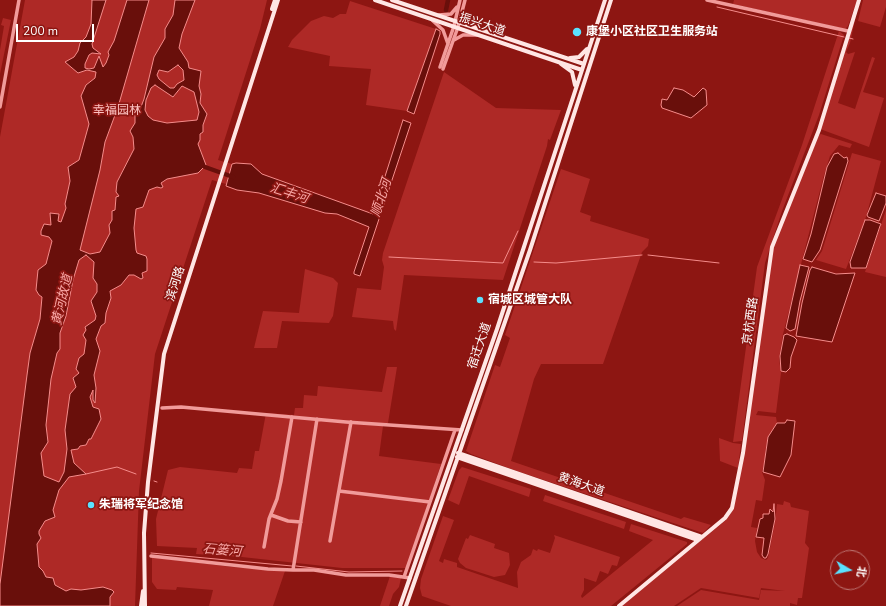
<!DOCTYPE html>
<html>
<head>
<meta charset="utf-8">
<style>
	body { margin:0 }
	#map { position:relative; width:886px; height:606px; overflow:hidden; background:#8d1612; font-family:"Nunito Sans","Noto Sans SC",sans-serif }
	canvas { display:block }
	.north { position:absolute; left:830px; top:550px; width:40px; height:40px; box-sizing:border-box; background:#8d1612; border:1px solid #bb7371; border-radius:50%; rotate:99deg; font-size:11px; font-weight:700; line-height:16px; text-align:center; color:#fff }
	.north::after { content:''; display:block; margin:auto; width:14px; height:18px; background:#5ae1ff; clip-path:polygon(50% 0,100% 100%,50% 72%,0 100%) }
	.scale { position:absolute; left:16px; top:24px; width:78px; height:18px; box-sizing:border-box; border:2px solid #fff; border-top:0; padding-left:5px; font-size:12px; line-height:14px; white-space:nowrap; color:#fff; -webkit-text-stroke:3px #8d1612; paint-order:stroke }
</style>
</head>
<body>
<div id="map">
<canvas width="886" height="606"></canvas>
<div class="north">北</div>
<div class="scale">200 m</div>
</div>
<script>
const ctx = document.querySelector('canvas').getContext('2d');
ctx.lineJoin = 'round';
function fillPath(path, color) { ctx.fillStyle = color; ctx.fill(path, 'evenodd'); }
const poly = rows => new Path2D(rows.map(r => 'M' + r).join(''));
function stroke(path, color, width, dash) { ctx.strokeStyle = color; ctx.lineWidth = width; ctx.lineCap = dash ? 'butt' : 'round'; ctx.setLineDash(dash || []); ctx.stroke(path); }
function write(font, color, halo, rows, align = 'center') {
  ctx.font = font + ' "Nunito Sans","Noto Sans SC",sans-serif'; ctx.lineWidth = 3.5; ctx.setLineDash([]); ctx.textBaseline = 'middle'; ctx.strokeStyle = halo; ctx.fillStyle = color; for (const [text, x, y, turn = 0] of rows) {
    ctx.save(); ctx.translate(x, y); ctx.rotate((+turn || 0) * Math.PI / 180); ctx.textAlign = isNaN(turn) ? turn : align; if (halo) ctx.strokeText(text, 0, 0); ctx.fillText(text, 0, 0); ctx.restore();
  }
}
fillPath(poly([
	[25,0,267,0,260,29,218,160,232,164,226,184,212,180,155,354,139,491,135,606,0,606,0,137],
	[734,0,857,0,848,26,845,29,733,4],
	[863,0,886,0,886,7,880,27,858,21],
	[350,1,436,29,407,111,366,105,371,69,329,66,330,56,288,47,292,40,311,21,324,16,333,18,340,14,346,14],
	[858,6,850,43,846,52,848,54,855,52,838,103,855,109,872,57,875,58,863,92,884,98,869,147,820,129],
	[3,18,11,20,0,74,0,50,4,26,1,25],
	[839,31,844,35,819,115,782,211,765,263,742,441,733,442,757,267,802,145],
	[444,72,496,108,561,110,550,140,548,139,547,146,503,280,404,275,396,331,394,329,393,321,352,317,357,288,381,290,384,267,382,260,383,253],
	[821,134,852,144,850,148,839,145,830,156,824,175,783,334,779,359,781,373,776,413,758,411,756,415,776,417,777,423,768,437,765,452,766,456,762,472,765,480,762,501,756,500,751,527,757,528,755,541,757,552,761,558,766,560,768,558,775,523,777,504,783,505,784,501,790,503,791,507,809,511,805,543,809,548,802,598,798,598,797,605,790,603,790,606,677,606,701,590,759,600,761,590,785,591,785,594,785,591,761,588,759,598,701,588,674,606,621,606,726,520,731,513,734,505,774,243,819,135],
	[852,153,881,161,866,217,846,269,816,260,822,251],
	[561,169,590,179,580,212,591,216,590,221,649,239,648,246,642,252,603,364,541,364,534,379,511,461,681,519,684,517,711,525,703,533,514,470,471,454,466,451,495,365,500,367,510,338,505,335],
	[886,210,886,277,865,272],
	[305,269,333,278,338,283,333,316,330,321,329,323,282,321,277,348,254,348,263,311,299,313],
	[387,367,397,367,388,423,383,426,379,456,441,464,407,568,342,568,242,557,196,554,197,548,157,546,156,519,168,470,180,467,237,473,239,468,252,469,255,451,259,451,266,413,294,415,295,408,303,408,304,395,317,396,318,386,382,392],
	[719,438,733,443,741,444,738,468,720,461],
	[462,467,531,489,529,497,469,476,459,505,448,500,459,470],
	[545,495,626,522,624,529,543,501],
	[443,516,454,520,439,561,443,563,444,559,457,563,457,567,518,588,517,572,521,562,531,555,533,549,537,551,538,549,550,553,555,538,554,535,620,557,617,566,612,565,608,574,600,571,596,582,584,578,584,590,581,596,582,598,653,540,629,531,631,524,687,542,687,544,611,606,451,606,422,596,420,588,421,579],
	[470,535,495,544,494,548,509,553,510,565,505,575,494,577,466,568,460,563,458,559,466,538,468,539],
	[152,557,232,567,285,571,273,606,209,606,213,590,177,587,176,590,157,589,152,582],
	[390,576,401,578,399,587,393,594,389,606,380,606]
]), '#ae2926');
const water = poly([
	[92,0,106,0,92,44,93,48,101,54,92,53,89,55,85,64,85,68,89,69,94,68,99,56,103,67,106,63,109,55,108,52,114,41,127,0,149,0,118,107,105,142,100,170,80,250,90,254,100,252,110,233,109,225,112,220,112,211,115,210,116,197,119,196,116,192,117,182,134,149,133,137,130,131,135,123,135,113,139,112,144,99,154,57,165,38,165,29,173,15,175,0,195,0,182,34,179,48,188,62,189,68,201,71,199,86,201,94,200,103,207,114,203,125,203,132,200,134,200,140,198,144,206,165,198,173,167,179,161,183,163,187,161,188,157,187,149,190,143,207,136,209,134,228,136,250,137,253,146,256,147,259,147,271,142,273,143,278,141,279,134,275,129,275,121,285,110,291,111,298,106,313,105,323,101,326,96,339,100,351,94,375,96,388,95,403,93,400,93,390,90,397,93,407,99,409,101,419,91,439,89,439,86,445,80,446,78,449,71,450,74,463,86,474,69,477,59,490,53,510,55,517,45,521,39,531,39,534,41,538,37,544,39,567,43,571,46,577,53,578,55,585,66,591,71,589,81,590,103,587,112,590,114,592,110,597,110,606,0,606,0,584,27,375,30,353,40,319,42,297,39,295,36,290,38,270,46,264,52,241,49,237,41,235,41,231,44,224,51,225,50,213,59,214,58,221,61,222,66,208,65,204,70,181,68,167,79,160,89,124,81,96,86,85,95,78,96,72,87,70,78,73,65,62,74,57,78,51,80,43,86,37,91,24,92,0],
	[178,65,183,70,184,80,177,84,174,88,170,88,159,79,157,75,159,70,168,72,178,65],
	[155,85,173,97,182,86,194,92,199,112,197,120,167,123,153,120,148,116,145,110,146,100,151,88,155,85],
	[86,255,94,262,93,278,97,284,97,292,91,301,96,316,95,320,85,327,86,330,83,335,86,340,84,354,79,358,76,369,79,373,73,378,76,387,70,394,65,430,67,449,64,472,59,482,44,476,41,453,48,442,46,425,51,379,57,353,60,349,60,333,66,316,73,280,79,260,86,255],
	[436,29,440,31,440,34,414,114,407,111,436,29],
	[674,88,683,90,694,97,703,88,706,90,707,105,691,118,662,108,661,105,662,99,667,100,674,88],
	[403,120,411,123,360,276,354,274,354,272,369,227,337,214,325,213,259,193,237,190,226,186,232,164,236,163,251,164,262,174,373,214,403,120],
	[838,153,844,158,847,157,848,161,820,250,812,262,803,259,804,256,811,234,827,167,834,154,838,153],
	[876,193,886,196,886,203,879,221,868,217,867,215,876,193],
	[865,220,870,220,881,224,880,226,866,268,851,268,850,262,865,220],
	[800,265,809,267,800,301,795,329,790,331,786,328,800,265],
	[812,267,836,274,855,273,832,342,796,336,802,303,810,270,812,267],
	[787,334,794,337,797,340,791,357,790,368,786,372,781,371,780,356,784,335,787,334],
	[787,420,795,421,791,455,780,477,763,472,768,437,777,423,785,423,787,420],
	[774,504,775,519,768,554,766,558,764,558,762,555,764,538,756,537,760,519,763,518,763,514,769,514,770,509,773,512,774,504]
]);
fillPath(water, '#690f0b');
stroke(water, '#f58c8b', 1);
stroke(poly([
	[717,7,844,37],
	[849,38,853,39],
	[648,255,719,263],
	[389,257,503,263,518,231],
	[534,262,556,263,642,255],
	[86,474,117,467,136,474],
	[154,481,157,482],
	[151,553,292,566],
	[296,566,349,572,402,571]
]), '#f58c8b', 1);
stroke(poly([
	[446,10,448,0],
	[205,167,233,177]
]), '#690f0b', 4.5);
stroke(poly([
	[707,0,848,31],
	[463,11,466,20,476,27],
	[439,15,451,14,457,7],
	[432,20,443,30,448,44],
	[454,40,463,35,477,35],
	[440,67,454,26,460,0],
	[443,69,458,27,465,0],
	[0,107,19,0],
	[162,408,181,407,346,422,462,430],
	[317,419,293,570,314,570,346,575,389,575,410,578],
	[339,491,430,502],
	[271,515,288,521,301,522],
	[330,541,351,422],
	[264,547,269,519,277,499,281,481,292,417],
	[151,556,268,569,293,570],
	[404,577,455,430]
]), '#f19b9a', 3.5);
stroke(poly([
	[375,0,582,70],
	[392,0,584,64],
	[272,9,275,0],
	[570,58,579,57,587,49],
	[561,64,572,72,575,85],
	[458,453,702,537],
	[457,457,698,540],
	[141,606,143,591],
	[145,606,144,533,148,482,164,354,278,0],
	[400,606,497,329,605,0],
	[406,606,530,250,611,0],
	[619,606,725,518,732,508,743,453,772,247,819,130,859,0]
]), '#ffe6e4', 4);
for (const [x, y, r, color] of [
	[577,32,5,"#5ae1ff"],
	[480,300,4,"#5ae1ff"],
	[91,505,4,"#5ae1ff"]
]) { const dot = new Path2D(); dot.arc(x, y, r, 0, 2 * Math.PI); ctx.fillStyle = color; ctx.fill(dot); stroke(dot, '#8d1612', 1.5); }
write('12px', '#fff', '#8d1612', [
	["振兴大道",482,25,18],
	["滨河路",176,284,-72],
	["京杭西路",751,321,-82],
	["宿迁大道",480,346,-71],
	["黄海大道",581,485,19]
]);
write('bold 12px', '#fff', '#8d1612', [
	["康堡小区社区卫生服务站",586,32],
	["宿城区城管大队",488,300],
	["朱瑞将军纪念馆",99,505]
], 'left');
write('12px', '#fdc2c1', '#8d1612', [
	["幸福园林",117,111]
]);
write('italic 13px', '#f9a7a6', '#8d1612', [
	["汇丰河",289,194,18],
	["顺北河",382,198,-72],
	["黄河故道",63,300,-77],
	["石篓河",222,551,5]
]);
</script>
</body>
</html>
